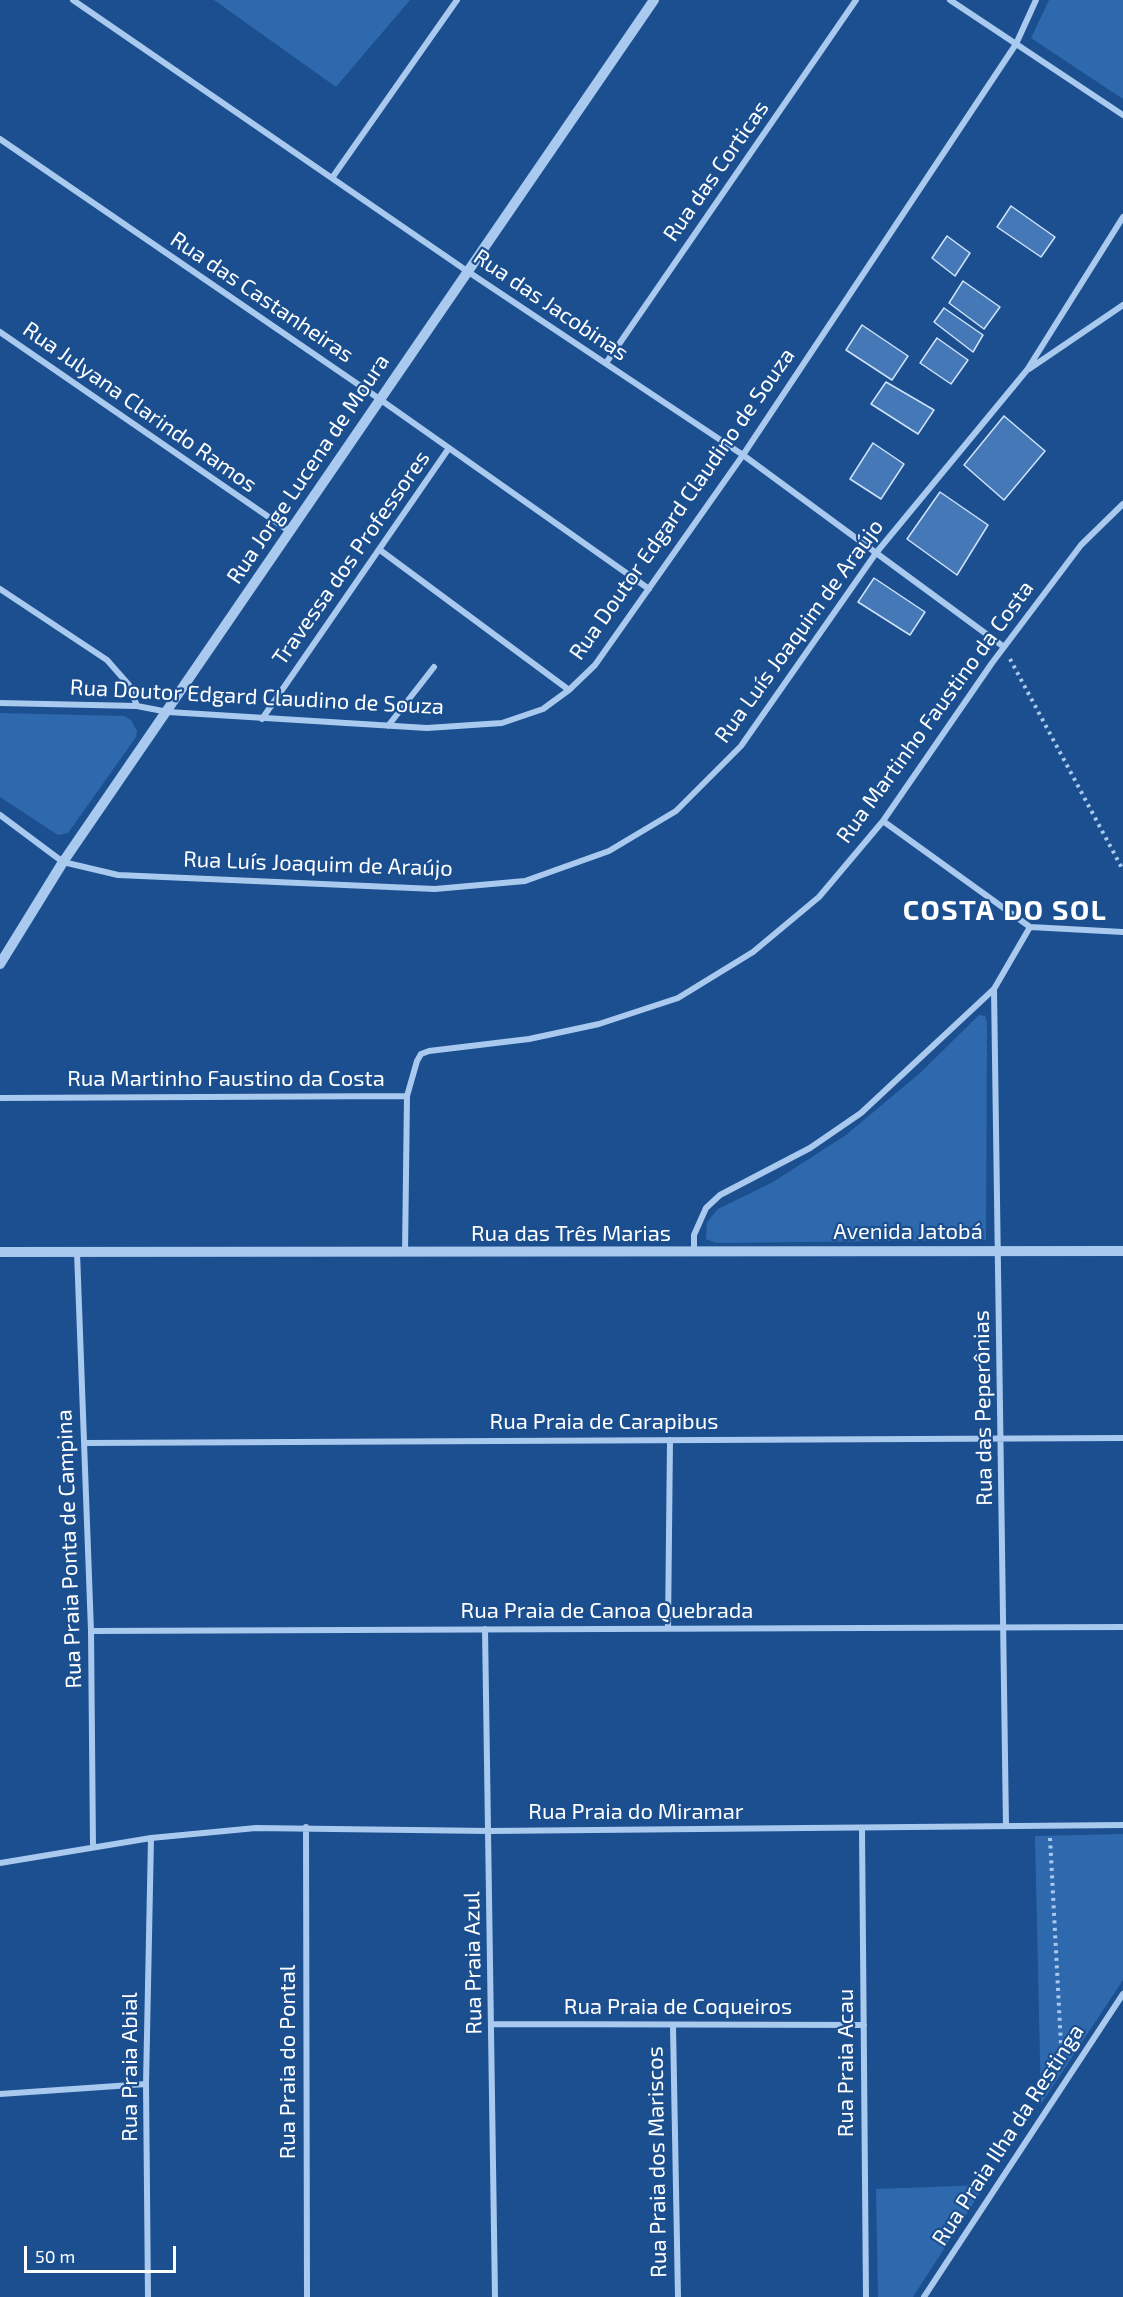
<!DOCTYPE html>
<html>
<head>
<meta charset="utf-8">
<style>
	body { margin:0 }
	#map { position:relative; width:1123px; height:2297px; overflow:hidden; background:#1b4f8f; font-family:"Exo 2",sans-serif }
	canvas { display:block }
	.scale { position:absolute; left:24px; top:2246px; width:152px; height:27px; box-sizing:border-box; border:3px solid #fff; border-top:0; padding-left:8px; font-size:18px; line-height:21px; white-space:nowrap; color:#fff; -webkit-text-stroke:4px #1b4f8f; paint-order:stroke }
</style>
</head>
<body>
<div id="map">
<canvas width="1123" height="2297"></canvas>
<div class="scale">50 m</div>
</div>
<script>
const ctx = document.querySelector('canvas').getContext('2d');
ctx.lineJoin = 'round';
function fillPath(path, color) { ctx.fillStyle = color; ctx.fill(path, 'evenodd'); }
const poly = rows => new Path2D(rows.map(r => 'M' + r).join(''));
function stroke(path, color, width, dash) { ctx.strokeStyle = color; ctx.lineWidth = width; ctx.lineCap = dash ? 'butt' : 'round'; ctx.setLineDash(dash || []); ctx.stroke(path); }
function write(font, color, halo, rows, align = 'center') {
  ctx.font = font + ' "Exo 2",sans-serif'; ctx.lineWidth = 4.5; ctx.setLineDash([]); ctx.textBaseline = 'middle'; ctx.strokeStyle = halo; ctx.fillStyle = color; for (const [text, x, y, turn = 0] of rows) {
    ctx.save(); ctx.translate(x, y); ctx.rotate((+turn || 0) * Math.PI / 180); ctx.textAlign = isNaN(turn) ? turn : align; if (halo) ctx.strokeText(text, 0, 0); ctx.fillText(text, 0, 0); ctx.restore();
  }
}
fillPath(poly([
	[214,0,410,0,336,87],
	[1049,0,1123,0,1123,99,1031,38],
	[0,713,124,716,131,720,137,731,136,737,68,833,58,835,0,797],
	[979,1015,985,1016,987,1023,986,1240,716,1243,706,1239,707,1222,718,1209,773,1182,846,1135,920,1073],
	[1123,1834,1123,1980,1041,2104,1035,1836],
	[985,2185,913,2297,878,2297,876,2189]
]), '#2e69ad');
const building = poly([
	[1011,206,1055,237,1041,257,997,227,1011,206],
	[947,236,970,253,955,276,932,258,947,236],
	[963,281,1000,307,984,329,949,303,963,281],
	[944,308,983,335,973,352,934,322,944,308],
	[862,325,908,356,892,380,846,350,862,325],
	[937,338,968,360,951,384,920,363,937,338],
	[886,382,934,410,918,434,871,404,886,382],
	[1004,416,1045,451,1004,500,964,465,1004,416],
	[873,443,904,464,881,499,850,479,873,443],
	[940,492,988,525,957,575,907,539,940,492],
	[874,578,925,612,910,635,858,602,874,578]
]);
fillPath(building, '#4478b7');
stroke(building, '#cfe3fa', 1.5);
stroke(poly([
	[1010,659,1123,870],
	[1050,1838,1062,2064]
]), '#a9c9ee', 4, [3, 4.5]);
stroke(poly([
	[73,0,467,271,743,455,1004,647],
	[950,0,1123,115],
	[0,139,378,398,649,589],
	[332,178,457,0],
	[0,332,289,531],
	[606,363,856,0],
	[1029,369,1123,305],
	[380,550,569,690],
	[0,589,107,660,129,685,137,706],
	[0,703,137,706,168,712,427,728,502,723,543,709,569,690,595,665,743,455,1016,44,1036,0],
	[262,719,449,448],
	[388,726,434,667],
	[0,815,63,862,118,875,435,889,525,881,609,851,676,811,741,746,876,553,1027,370,1123,217],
	[883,821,1030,927,1123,932],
	[994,989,1006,1826],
	[0,1098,407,1096,417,1061,421,1054,429,1051,529,1039,599,1024,678,998,753,952,819,897,883,821,992,663,1081,545,1123,504],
	[77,1252,91,1631,93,1847],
	[405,1253,407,1096],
	[694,1253,694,1235,706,1208,720,1195,810,1148,861,1113,994,989,1030,927],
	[84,1443,1123,1438],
	[485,1629,495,2297],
	[668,1629,670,1440],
	[91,1631,1123,1627],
	[306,1827,307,2297],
	[862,1829,866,2297],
	[0,1863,151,1838,256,1828,489,1831,1123,1825],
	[492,2024,864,2025],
	[673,2026,678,2297],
	[0,2094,146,2084],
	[148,2297,146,2084,151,1838],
	[924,2297,1123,1994]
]), '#a9c9ee', 6);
stroke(poly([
	[0,964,63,862,654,0],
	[0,1252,1123,1251]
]), '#a9c9ee', 10);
write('22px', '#fff', '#1b4f8f', [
	["Rua das Corticas",716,171,-55],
	["Rua das Castanheiras",262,297,34],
	["Rua das Jacobinas",551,305,34],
	["Rua Julyana Clarindo Ramos",140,407,35],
	["Rua Jorge Lucena de Moura",308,469,-56],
	["Rua Doutor Edgard Claudino de Souza",682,504,-55],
	["Travessa dos Professores",351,558,-55],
	["Rua Luís Joaquim de Araújo",799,631,-54],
	["Rua Doutor Edgard Claudino de Souza",257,697,3],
	["Rua Martinho Faustino da Costa",935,712,-54],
	["Rua Luís Joaquim de Araújo",318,864,2],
	["Rua Martinho Faustino da Costa",226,1079],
	["Avenida Jatobá",908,1232],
	["Rua das Três Marias",571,1234],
	["Rua das Peperônias",983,1408,-91],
	["Rua Praia de Carapibus",604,1422],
	["Rua Praia Ponta de Campina",69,1549,-92],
	["Rua Praia de Canoa Quebrada",607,1611],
	["Rua Praia do Miramar",636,1812],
	["Rua Praia Azul",473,1963,-91],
	["Rua Praia de Coqueiros",678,2007],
	["Rua Praia do Pontal",288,2062,-90],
	["Rua Praia Acau",846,2063,-90],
	["Rua Praia Abial",130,2067,-90],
	["Rua Praia Ilha da Restinga",1008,2135,-57],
	["Rua Praia dos Mariscos",657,2162,-91]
]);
ctx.letterSpacing = '1.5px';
write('bold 28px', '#fff', '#1b4f8f', [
	["COSTA DO SOL",1005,911]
]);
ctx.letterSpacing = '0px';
</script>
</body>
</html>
